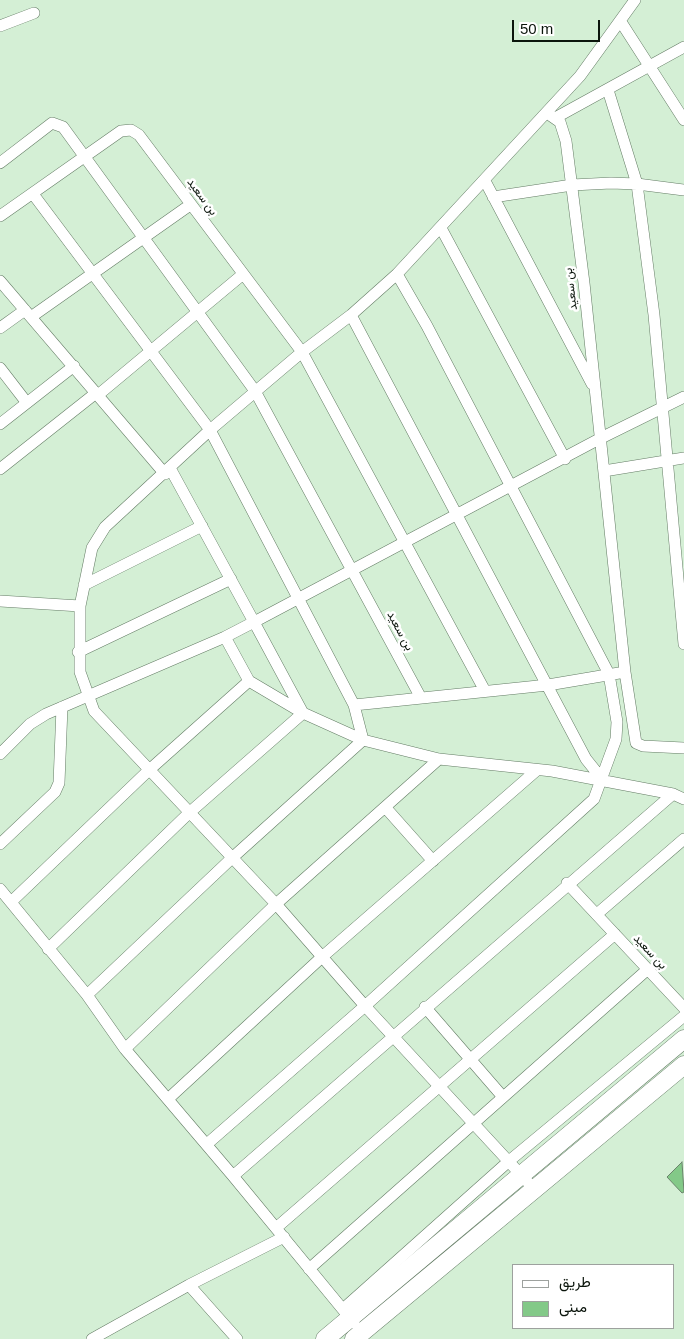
<!DOCTYPE html>
<html>
<head>
<meta charset="utf-8">
<style>
	body { margin:0 }
	#map { position:relative; width:684px; height:1339px; overflow:hidden; background:#d4efd5; font-family:Arial,Vazirmatn,sans-serif }
	canvas { display:block }
	.legend { position:absolute; left:512px; top:1264px; width:162px; height:65px; box-sizing:border-box; background:#fff; border:1px solid #9da19e; margin:0; padding:6px 9px; list-style:none; font-size:15px; color:#0b150c }
	.legend li { display:flex; align-items:center; gap:10px; height:25px }
	.legend b { width:25px; border:1px solid #9da19e }
	.scale { position:absolute; left:512px; top:20px; width:88px; height:22px; box-sizing:border-box; border:2px solid #0b150c; border-top:0; padding-left:6px; font-size:15px; line-height:18px; white-space:nowrap; color:#0b150c; -webkit-text-stroke:4px #fff; paint-order:stroke }
</style>
</head>
<body>
<div id="map">
<canvas width="684" height="1339"></canvas>
<ul class="legend">
<li><b style="height:6px;background:#fff"></b>طريق</li>
<li><b style="height:14px;background:#83c988"></b>مبنى</li>
</ul>
<div class="scale">50 m</div>
</div>
<script>
const ctx = document.querySelector('canvas').getContext('2d');
ctx.lineJoin = 'round';
function fillPath(path, color) { ctx.fillStyle = color; ctx.fill(path, 'evenodd'); }
const poly = rows => new Path2D(rows.map(r => 'M' + r).join(''));
function stroke(path, color, width, dash) { ctx.strokeStyle = color; ctx.lineWidth = width; ctx.lineCap = dash ? 'butt' : 'round'; ctx.setLineDash(dash || []); ctx.stroke(path); }
function write(font, color, halo, rows, align = 'center') {
  ctx.font = font + ' Arial,Vazirmatn,sans-serif'; ctx.lineWidth = 5; ctx.setLineDash([]); ctx.textBaseline = 'middle'; ctx.strokeStyle = halo; ctx.fillStyle = color; for (const [text, x, y, turn = 0] of rows) {
    ctx.save(); ctx.translate(x, y); ctx.rotate((+turn || 0) * Math.PI / 180); ctx.textAlign = isNaN(turn) ? turn : align; if (halo) ctx.strokeText(text, 0, 0); ctx.fillText(text, 0, 0); ctx.restore();
  }
}
const building = poly([
	[682,1162,684,1192,682,1193,667,1177,682,1162]
]);
fillPath(building, '#83c988');
stroke(building, '#6b846c', 1);
const minor = poly([
	[621,22,684,120],
	[0,26,34,13],
	[608,90,637,184,654,315,684,644],
	[555,118,684,47],
	[0,163,52,123,63,127,255,391,421,698],
	[485,181,592,384],
	[33,194,210,430,354,705,363,740,232,858,87,995],
	[493,197,572,185,611,183,637,184,684,190],
	[0,216,121,131,131,130,139,135,302,352,485,691],
	[441,228,565,459],
	[0,281,165,474],
	[351,315,586,759,602,779],
	[31,317,190,205],
	[0,328,25,310],
	[0,368,27,403],
	[98,395,242,275],
	[0,424,74,366],
	[170,468,254,622,225,637,249,681],
	[0,469,96,393],
	[604,471,684,458],
	[84,585,202,526],
	[0,601,80,606],
	[78,652,231,579],
	[625,672,636,743,643,746,684,748],
	[249,681,303,713,363,740,439,759,552,771,673,794],
	[354,705,548,685,625,672,584,283,566,141,560,122,547,113],
	[0,754,30,724,46,714,225,637],
	[385,807,433,861],
	[0,844,55,792,59,783,62,707],
	[567,883,684,1008],
	[0,889,87,995,125,1049,233,1176,354,1323],
	[11,902,148,771,249,681],
	[597,914,684,839],
	[48,949,189,813,303,713,254,622,601,438,684,397],
	[425,1007,503,1097],
	[125,1049,276,904,439,759],
	[168,1099,322,957,537,770],
	[207,1144,365,1006,594,799,616,739,617,722,609,674,427,326,397,274],
	[233,1176,673,794,684,799],
	[535,1190,365,1006,276,904,94,711,80,672,80,606,92,548,105,527,210,430,302,352,351,315,397,274,580,76,635,0],
	[276,1228,615,934],
	[309,1269,648,969],
	[189,1285,237,1339],
	[343,1309,509,1161,684,1016],
	[92,1339,189,1285,284,1237]
]);
const primary = poly([
	[325,1339,684,1039],
	[354,1339,684,1065]
]);
stroke(minor, '#647c65', 12);
stroke(primary, '#647c65', 19);
stroke(minor, '#fff', 11);
stroke(primary, '#fff', 18);
write('12px', '#0b150c', '#fff', [
	["بن سعيد",202,197,54],
	["بن سعيد",571,289,-97],
	["بن سعيد",400,631,62],
	["بن سعيد",650,952,47]
]);
</script>
</body>
</html>
